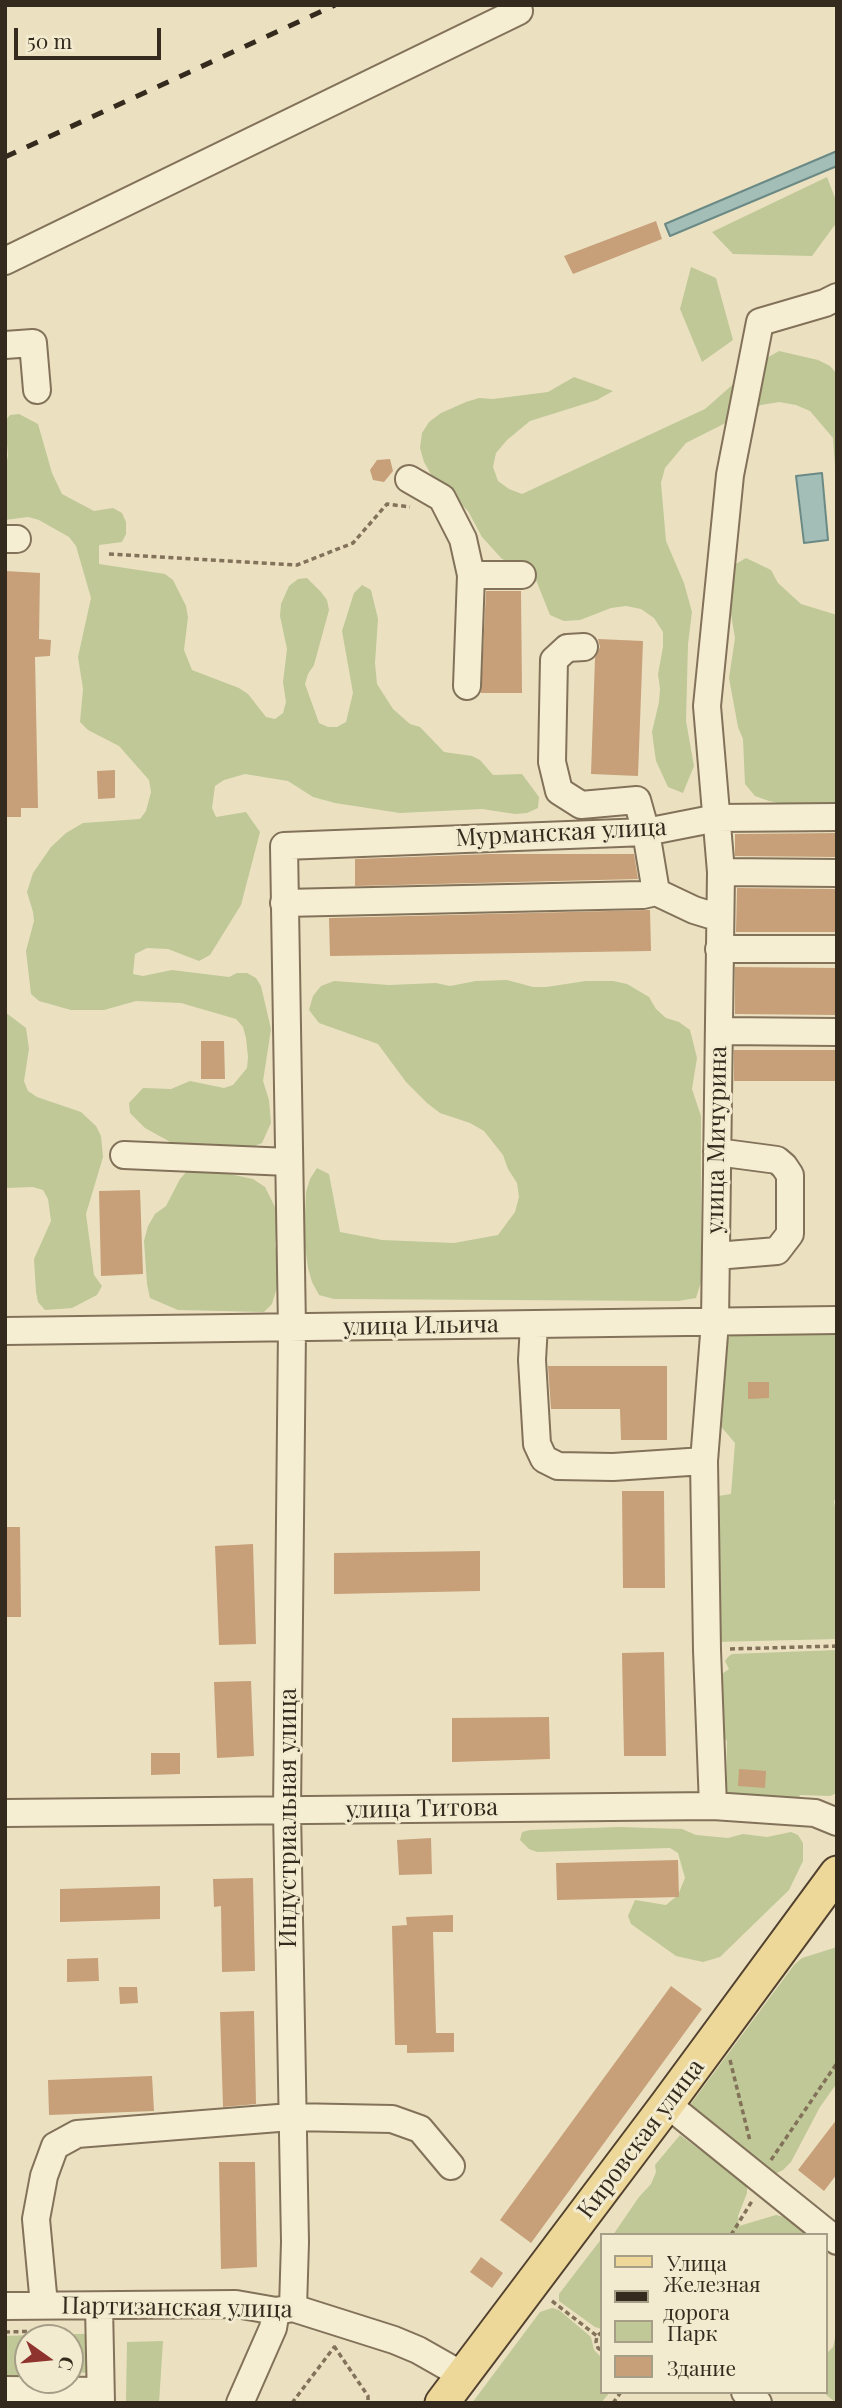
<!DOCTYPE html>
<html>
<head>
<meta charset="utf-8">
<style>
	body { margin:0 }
	#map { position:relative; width:842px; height:2408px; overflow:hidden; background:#ebe1c1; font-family:"Playfair Display",serif }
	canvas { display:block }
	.frame { position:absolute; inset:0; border:7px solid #342a1d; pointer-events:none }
	.legend { position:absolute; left:600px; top:2233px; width:228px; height:161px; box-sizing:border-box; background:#f3ebd0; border:2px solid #a79e88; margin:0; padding:9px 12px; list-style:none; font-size:21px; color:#342a1d }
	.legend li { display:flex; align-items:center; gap:14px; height:35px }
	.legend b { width:35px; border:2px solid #a79e88 }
	.north { position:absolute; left:14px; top:2324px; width:70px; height:70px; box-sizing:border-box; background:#f3ebd0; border:2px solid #a79e88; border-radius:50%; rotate:105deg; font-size:19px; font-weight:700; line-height:28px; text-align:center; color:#342a1d }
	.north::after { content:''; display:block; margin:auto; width:24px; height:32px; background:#8e332d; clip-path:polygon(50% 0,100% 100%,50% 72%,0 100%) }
	.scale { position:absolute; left:14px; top:28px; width:147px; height:32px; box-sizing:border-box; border:4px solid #342a1d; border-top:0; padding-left:9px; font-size:21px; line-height:24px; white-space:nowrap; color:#342a1d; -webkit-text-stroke:5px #f3ebd0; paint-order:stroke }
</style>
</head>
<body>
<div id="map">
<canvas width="842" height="2408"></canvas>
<div class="frame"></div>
<ul class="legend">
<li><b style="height:9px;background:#edd89a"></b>Улица</li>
<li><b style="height:9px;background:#342a1d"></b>Железная дорога</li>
<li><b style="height:19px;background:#bfc896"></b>Парк</li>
<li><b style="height:19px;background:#c79f79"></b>Здание</li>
</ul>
<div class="north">С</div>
<div class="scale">50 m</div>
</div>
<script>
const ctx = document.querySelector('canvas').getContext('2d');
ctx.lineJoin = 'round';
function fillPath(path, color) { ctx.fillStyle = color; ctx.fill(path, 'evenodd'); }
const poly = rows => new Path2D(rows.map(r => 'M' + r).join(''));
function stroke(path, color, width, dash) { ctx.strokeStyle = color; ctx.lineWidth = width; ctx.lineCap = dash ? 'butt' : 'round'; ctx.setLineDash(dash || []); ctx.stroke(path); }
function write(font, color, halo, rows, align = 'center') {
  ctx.font = font + ' "Playfair Display",serif'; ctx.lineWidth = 6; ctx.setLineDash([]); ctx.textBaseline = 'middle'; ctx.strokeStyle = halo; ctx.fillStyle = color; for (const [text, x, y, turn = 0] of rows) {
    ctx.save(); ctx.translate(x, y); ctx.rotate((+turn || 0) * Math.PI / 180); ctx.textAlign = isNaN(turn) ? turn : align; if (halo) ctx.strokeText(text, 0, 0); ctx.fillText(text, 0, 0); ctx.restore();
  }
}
fillPath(poly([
	[827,177,837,203,837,222,812,256,733,254,712,232],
	[691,267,716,278,733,340,702,362,680,309],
	[779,351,818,360,830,366,837,374,837,494,833,438,810,411,796,405,779,402,761,405,686,443,665,468,661,483,666,541,684,583,692,612,688,644,686,721,694,766,683,793,668,787,656,761,654,747,652,732,659,702,660,689,658,674,663,647,663,632,654,618,641,609,626,606,611,608,580,620,564,621,550,615,532,570,502,559,482,537,468,511,432,476,424,462,420,448,422,433,429,422,441,413,466,402,479,398,493,399,548,392,574,377,613,391,597,400,530,421,507,440,496,453,493,467,498,481,509,489,522,494,705,409,756,364],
	[19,414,38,424,52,473,62,494,94,511,113,508,122,513,126,522,126,534,122,542,99,545,99,564,165,574,173,580,186,606,188,617,184,650,192,670,239,688,248,694,266,717,275,719,283,713,286,702,283,682,287,649,280,616,281,604,289,586,298,579,307,578,321,592,327,600,329,610,314,665,308,674,305,684,319,723,328,727,337,727,346,722,353,693,342,631,354,593,362,585,371,590,378,619,375,663,377,684,393,709,410,724,420,727,444,752,472,756,480,760,493,775,522,774,539,797,538,808,527,813,515,814,482,809,400,813,335,803,313,797,288,781,245,774,224,780,215,786,212,808,216,817,246,812,260,832,241,905,210,955,199,961,168,949,147,948,135,954,133,974,143,976,172,970,229,977,237,973,247,973,256,978,261,986,271,1029,263,1081,269,1100,271,1123,262,1143,252,1147,174,1144,145,1128,130,1113,129,1103,143,1088,171,1089,190,1081,224,1088,233,1085,247,1068,248,1057,246,1038,243,1027,236,1019,181,1003,136,1001,104,1010,71,1010,39,1001,31,994,26,951,34,921,33,912,27,892,33,873,51,847,66,833,83,823,140,819,146,811,151,792,149,780,119,746,88,730,80,722,83,689,78,657,91,598,76,546,69,537,39,520,28,517,5,520,5,470,8,456,5,421,10,415],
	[746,558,771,570,778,583,801,604,837,615,837,804,784,804,769,801,755,796,745,784,743,739,738,727,729,678,735,638,730,608,734,565],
	[507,980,533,987,546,987,586,981,613,981,627,984,649,997,656,1009,666,1018,679,1022,690,1030,697,1058,692,1089,701,1116,701,1282,696,1298,678,1301,334,1299,319,1295,312,1282,308,1268,304,1238,306,1192,310,1179,317,1168,329,1174,340,1232,382,1240,454,1243,498,1235,515,1212,519,1197,517,1183,508,1169,503,1155,484,1131,470,1123,440,1113,427,1103,406,1082,378,1044,319,1023,309,1010,313,996,321,986,334,981,389,985,436,983,450,986,476,981],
	[5,1012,26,1028,29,1049,24,1081,28,1091,37,1097,81,1112,96,1126,101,1136,103,1157,86,1214,94,1275,102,1286,97,1295,72,1308,45,1310,38,1302,36,1292,34,1259,51,1221,48,1199,43,1190,33,1187,5,1188],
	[202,1168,253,1179,265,1187,278,1213,275,1244,279,1272,277,1287,272,1304,264,1312,178,1310,150,1298,147,1284,144,1241,148,1226,155,1214,166,1206,180,1179,189,1169],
	[837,1333,837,1493,834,1502,837,1515,837,1639,715,1642,712,1497,731,1494,735,1443,718,1423,725,1340,732,1335],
	[837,1650,837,1793,830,1796,800,1795,797,1803,726,1801,727,1741,720,1733,719,1676,729,1669,725,1661,728,1657,732,1654],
	[619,1827,682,1829,696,1835,728,1838,743,1834,767,1837,791,1832,798,1835,803,1843,803,1861,789,1890,720,1957,703,1962,676,1956,669,1951,631,1924,628,1916,635,1900,666,1905,678,1895,685,1878,678,1853,670,1848,537,1852,529,1849,520,1840,522,1832,530,1830],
	[837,1947,837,2083,820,2107,791,2162,783,2170,773,2175,687,2109,794,1965,802,1958],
	[680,2135,747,2185,747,2193,738,2216,739,2226,776,2215,788,2218,811,2235,613,2235,639,2197,651,2184,656,2172,655,2165],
	[602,2238,602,2329,595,2327,559,2301,559,2294],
	[552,2308,559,2310,591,2337,594,2350,602,2358,602,2392,610,2392,601,2403,472,2403,540,2312],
	[837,2329,837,2403,836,2403,823,2392,826,2392,826,2354,833,2347],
	[55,2334,55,2338,28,2338,28,2380,5,2380,5,2336],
	[63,2334,90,2334,91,2373,70,2372,70,2338,63,2338],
	[163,2341,159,2403,126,2403,127,2342]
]), '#bfc896');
const water = poly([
	[837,151,837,166,670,236,665,224,837,151],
	[822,473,828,540,804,543,796,476,822,473]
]);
fillPath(water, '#a3bdb7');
stroke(water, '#6b8a85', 2);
fillPath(poly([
	[656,221,662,239,573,274,564,256],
	[390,459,393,471,384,482,373,480,370,470,377,460],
	[5,571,40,573,39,639,51,640,50,656,35,657,38,808,21,808,21,817,5,817],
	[486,591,521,591,522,693,481,693],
	[598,639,643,641,638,776,591,774,595,658,600,647],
	[115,770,115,798,98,799,97,771],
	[837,833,837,857,735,856,735,834],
	[491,854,634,854,638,879,355,886,355,859],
	[737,888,837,889,837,932,736,932],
	[650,910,651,951,330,956,329,918],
	[735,967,837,968,837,1015,735,1014],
	[201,1041,224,1041,225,1079,201,1079],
	[734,1050,837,1050,837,1081,734,1081],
	[140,1190,143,1274,101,1276,99,1191],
	[548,1366,667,1366,667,1440,621,1440,620,1409,551,1409],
	[748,1382,769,1382,769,1398,748,1399],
	[622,1491,664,1491,665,1588,623,1588],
	[5,1527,20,1527,21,1617,5,1617],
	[253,1544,256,1644,219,1645,215,1546],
	[480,1551,480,1591,334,1594,334,1553],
	[664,1652,666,1756,624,1756,622,1653],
	[251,1681,254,1756,217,1758,214,1682],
	[549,1717,550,1759,452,1762,452,1718],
	[151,1753,180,1753,180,1774,151,1775],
	[739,1769,766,1771,765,1788,738,1786],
	[431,1838,432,1874,399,1875,397,1840],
	[678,1860,679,1897,557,1900,556,1863],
	[253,1878,255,1971,222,1972,221,1906,214,1907,213,1879],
	[160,1886,160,1919,60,1922,60,1889],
	[453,1915,453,1932,433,1932,436,2033,454,2033,454,2052,407,2053,407,2045,395,2045,392,1926,407,1925,406,1917],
	[98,1958,99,1981,67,1982,67,1959],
	[671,1986,702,2009,531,2243,500,2220],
	[119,1987,137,1987,138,2003,120,2004],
	[254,2011,256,2104,223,2107,220,2012],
	[152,2076,154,2111,49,2115,48,2080],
	[837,2119,837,2174,824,2191,798,2170],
	[219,2162,255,2162,257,2267,221,2269],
	[481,2257,503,2273,492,2288,470,2272]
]), '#c79f79');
const minor = poly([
	[5,261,519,11,517,5],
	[5,345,33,343,37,390],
	[409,479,442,498,463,539,471,575],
	[5,539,17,539],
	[584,647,567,648,554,660,552,762,559,791,581,805,637,800,646,832,656,892,694,910,720,918],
	[467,686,471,575,522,575],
	[721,872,837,873],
	[284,903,643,895,656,892],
	[719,949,837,949],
	[719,1031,837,1032],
	[124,1155,289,1162],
	[716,1256,777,1251,790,1234,790,1175,784,1166,777,1160,717,1152],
	[534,1325,532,1360,537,1444,544,1459,558,1466,613,1467,704,1461],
	[5,1331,837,1320],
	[713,1806,707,1650,704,1461,715,1322,721,872,707,706,730,475,760,322,825,303,837,297],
	[5,1813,713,1806,815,1813,837,1822],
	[667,2104,837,2241],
	[44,2305,36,2219,44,2176,55,2146,77,2134,291,2117,392,2119,420,2129,451,2166],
	[5,2306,236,2304,276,2311,293,2308,394,2340,418,2350,462,2375],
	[99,2306,101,2403],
	[293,2308,295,2242,287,1810,292,1328,284,846,646,832,717,818,837,817],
	[5,2390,100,2391],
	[745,2392,758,2403],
	[240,2403,273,2328,276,2311]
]);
const major = poly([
	[442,2403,667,2104,837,1873]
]);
stroke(minor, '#83725a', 30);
stroke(major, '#51412e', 37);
stroke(poly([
	[109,554,297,565,353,543,387,504,410,507],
	[730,1649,837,1646],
	[730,2060,750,2141],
	[771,2160,837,2063],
	[731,2235,752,2201],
	[552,2301,597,2336],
	[57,2330,58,2338],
	[5,2332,45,2331],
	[602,2332,597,2336,596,2342,598,2348,602,2351],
	[334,2346,368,2396,368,2403],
	[292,2403,335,2346],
	[613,2403,621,2392]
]), '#83725a', 3.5, [5, 3.5]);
stroke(minor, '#f6eed3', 26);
stroke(major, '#edd89a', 33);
stroke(poly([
	[5,157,335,5]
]), '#342a1d', 5, [12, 12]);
write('24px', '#342a1d', '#f3ebd0', [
	["Мурманская улица",561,833,-3],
	["улица Мичурина",717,1140,-89],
	["улица Ильича",421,1326,-1],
	["улица Титова",422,1809,-1],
	["Индустриальная улица",289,1818,-90],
	["Кировская улица",641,2139,-53],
	["Партизанская улица",177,2308,1]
]);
</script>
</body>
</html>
